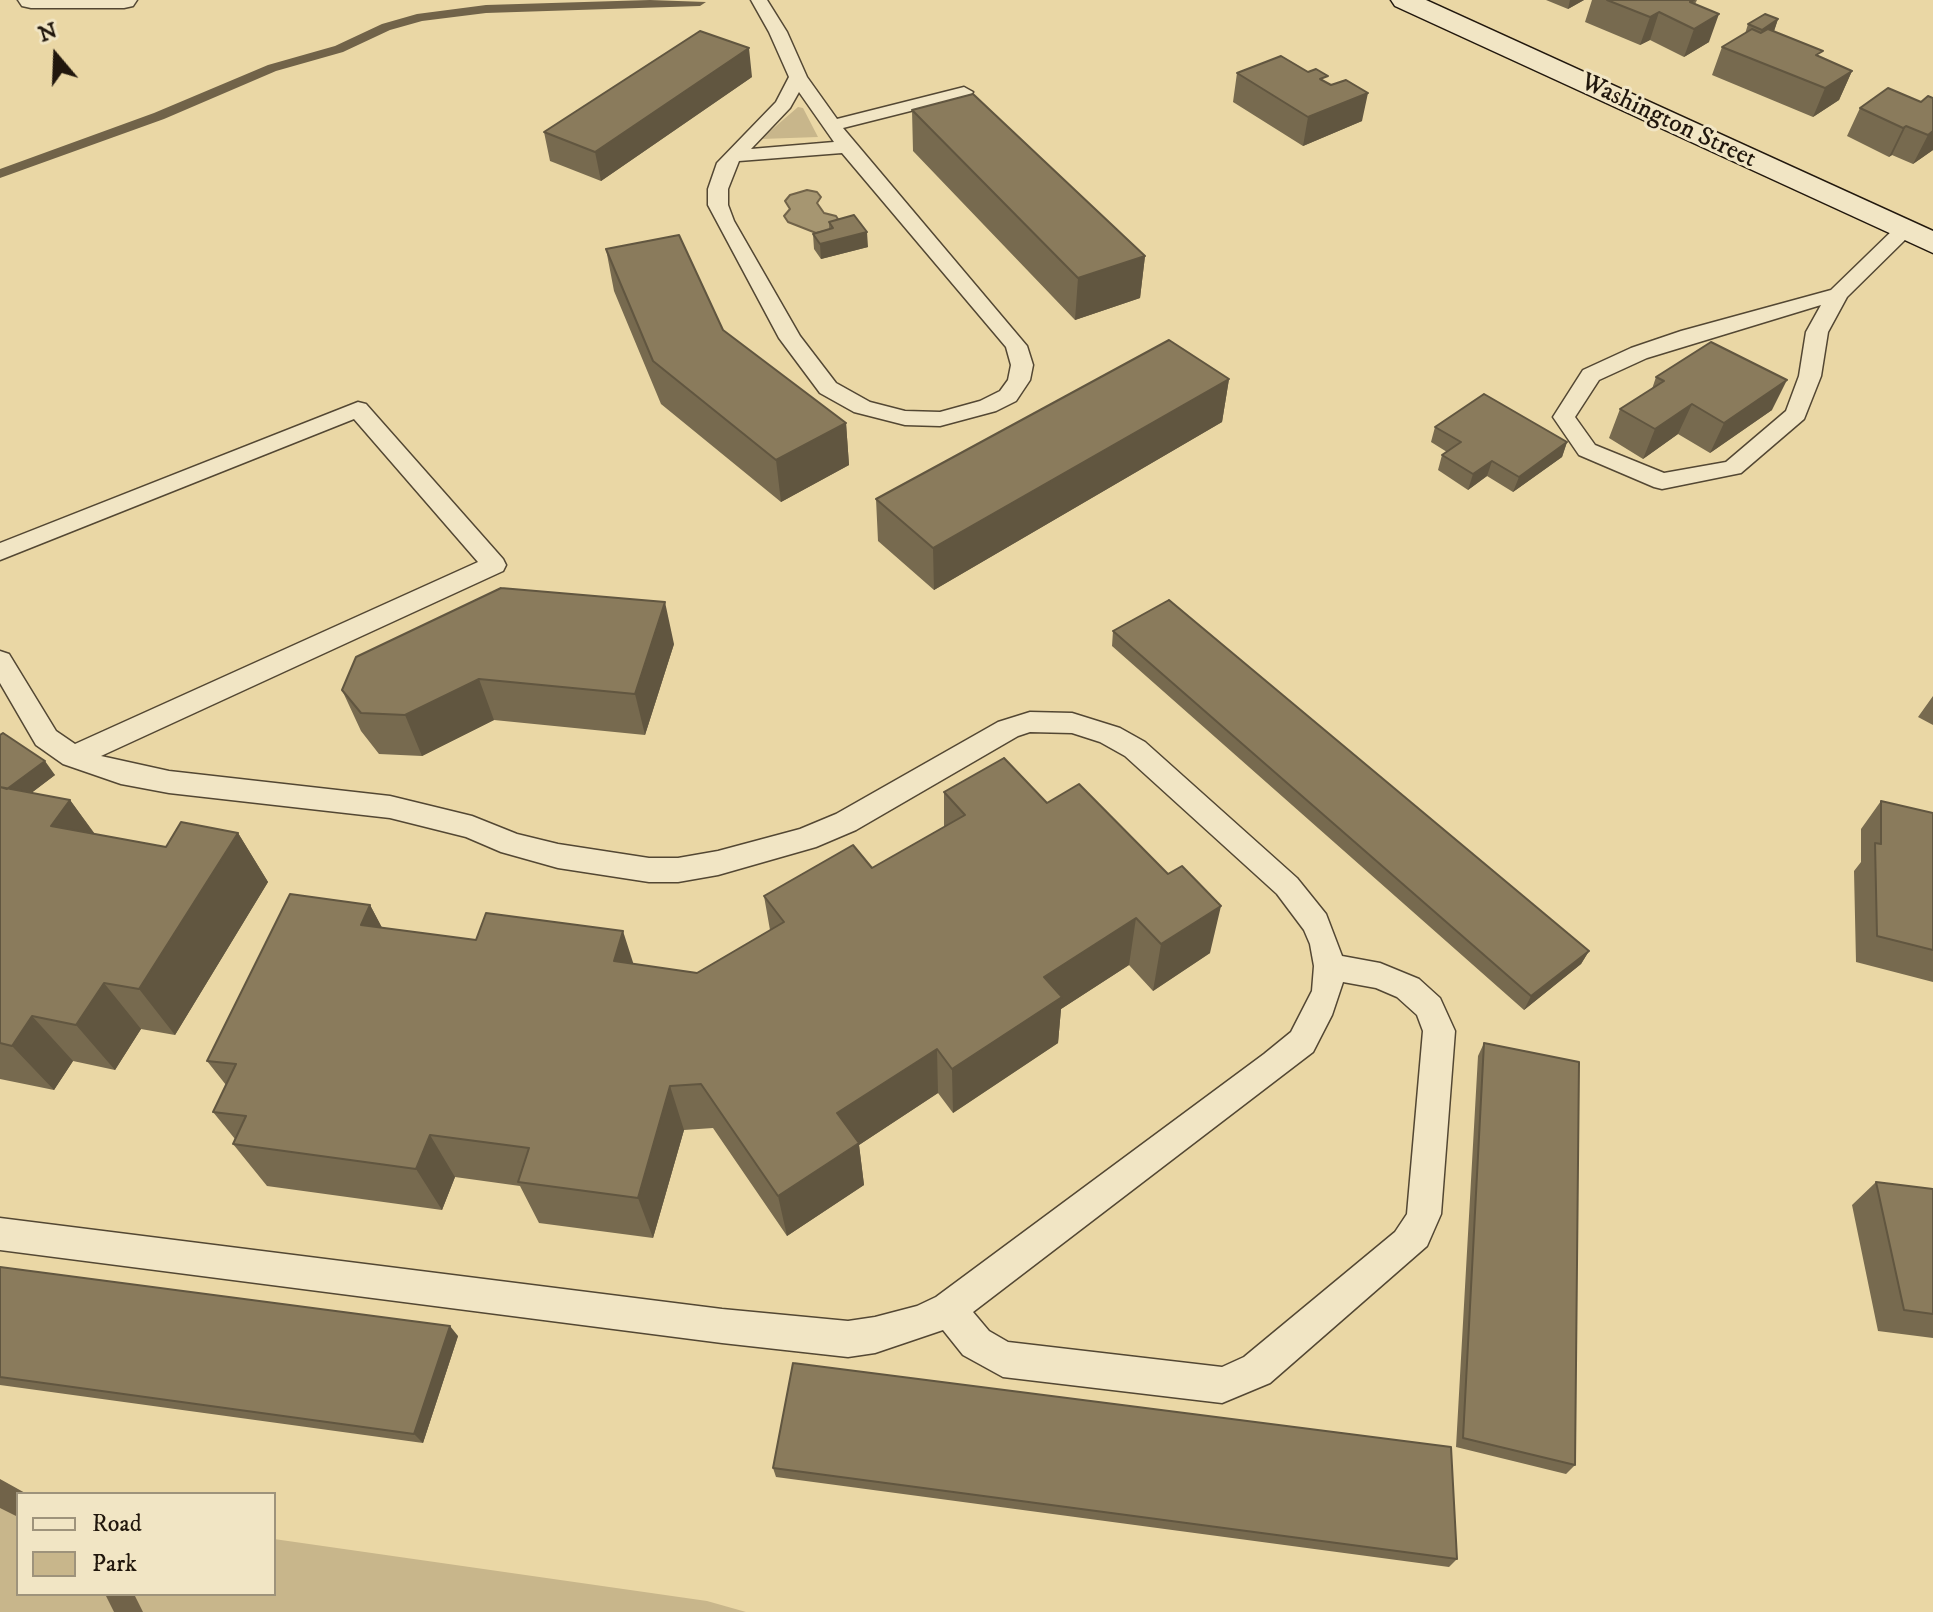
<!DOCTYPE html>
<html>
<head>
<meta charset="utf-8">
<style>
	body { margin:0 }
	#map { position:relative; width:1933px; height:1612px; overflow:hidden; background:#ead7a5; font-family:"IM FELL DW Pica",serif }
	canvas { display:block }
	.legend { position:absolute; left:16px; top:1492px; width:260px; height:104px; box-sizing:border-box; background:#f1e5c4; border:2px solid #9e937b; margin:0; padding:10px 14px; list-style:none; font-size:24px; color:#21170d }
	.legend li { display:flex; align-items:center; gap:16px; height:40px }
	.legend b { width:40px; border:2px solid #9e937b }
	.north { position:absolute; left:16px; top:16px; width:80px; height:80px; -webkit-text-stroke:6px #f1e5c4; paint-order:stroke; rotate:341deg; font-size:22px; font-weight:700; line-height:32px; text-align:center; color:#21170d }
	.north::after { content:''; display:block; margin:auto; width:28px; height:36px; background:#21170d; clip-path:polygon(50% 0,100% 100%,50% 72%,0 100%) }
</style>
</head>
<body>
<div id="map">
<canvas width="1933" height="1612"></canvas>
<ul class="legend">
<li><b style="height:10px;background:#f1e5c4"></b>Road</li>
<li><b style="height:22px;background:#c8b68b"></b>Park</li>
</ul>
<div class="north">N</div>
</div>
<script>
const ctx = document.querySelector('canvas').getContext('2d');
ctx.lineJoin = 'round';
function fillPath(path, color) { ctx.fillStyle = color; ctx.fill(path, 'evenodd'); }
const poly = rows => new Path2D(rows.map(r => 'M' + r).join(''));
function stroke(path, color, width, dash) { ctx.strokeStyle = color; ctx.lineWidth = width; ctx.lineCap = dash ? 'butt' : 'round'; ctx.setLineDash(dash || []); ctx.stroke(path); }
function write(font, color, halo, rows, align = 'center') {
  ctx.font = font + ' "IM FELL DW Pica",serif'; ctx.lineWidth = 6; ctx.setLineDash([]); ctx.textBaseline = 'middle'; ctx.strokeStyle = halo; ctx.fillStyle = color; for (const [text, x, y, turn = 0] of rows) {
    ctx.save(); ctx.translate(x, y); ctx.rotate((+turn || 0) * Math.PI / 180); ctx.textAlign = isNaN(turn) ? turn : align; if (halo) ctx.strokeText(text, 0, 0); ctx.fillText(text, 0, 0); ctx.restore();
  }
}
fillPath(poly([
	[798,107,803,108,818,137,761,139],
	[0,1499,18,1502,18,1594,274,1594,274,1539,707,1601,746,1612,0,1612]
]), '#c8b68b');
const water = poly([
	[807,190,817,192,821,197,817,203,824,213,836,216,843,227,816,233,788,222,784,216,790,209,785,201,790,195,807,190]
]);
fillPath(water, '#a69671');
stroke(water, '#716349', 2);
fillPath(poly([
	[650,0,706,2,700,6,486,13,422,21,390,30,343,52,276,71,164,119,0,178,0,169,154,113,268,65,335,46,382,24,417,14,486,5,650,0],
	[0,1479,27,1494,18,1494,18,1517,0,1508,0,1479],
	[105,1594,134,1594,143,1612,114,1612,105,1594]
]), '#716349');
const service = poly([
	[751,0,767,0,787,32,807,77,837,119,964,87,973,92,970,96,843,128,1027,346,1033,365,1030,380,1016,401,996,411,940,426,905,425,854,412,820,393,779,338,708,205,708,189,717,163,776,102,789,77,769,32,751,0],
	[799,92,834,142,751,149,790,108,799,92],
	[842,153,1006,347,1011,365,1008,380,1000,391,980,401,940,412,905,411,870,402,836,383,800,336,734,221,728,205,728,189,739,161,842,153],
	[1904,224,1911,226,1914,230,1911,234,1847,297,1828,332,1821,376,1804,419,1741,473,1662,489,1654,487,1579,455,1553,417,1583,370,1631,348,1681,331,1831,290,1897,226,1904,224],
	[1821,305,1806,332,1799,376,1786,411,1726,462,1664,473,1595,445,1575,417,1599,380,1647,358,1821,305],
	[358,402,366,404,503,559,506,565,503,571,101,756,169,771,390,796,472,816,517,834,558,844,649,858,678,858,718,851,800,829,836,814,998,722,1030,712,1072,713,1120,728,1145,742,1297,878,1326,914,1342,956,1380,963,1419,979,1440,998,1455,1031,1441,1214,1427,1246,1270,1383,1222,1403,1003,1377,963,1355,943,1330,875,1353,848,1357,722,1343,0,1250,0,1218,722,1309,848,1321,875,1317,917,1306,936,1297,1264,1054,1291,1032,1312,991,1314,966,1310,944,1304,930,1277,894,1125,756,1100,742,1072,733,1030,732,1018,736,856,830,816,847,718,875,678,882,649,882,558,868,501,852,466,837,390,818,169,793,121,784,63,764,36,745,0,683,0,651,9,654,56,731,75,744,478,562,354,419,0,560,0,543,358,402],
	[1343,982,1376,988,1397,997,1417,1015,1423,1031,1407,1214,1395,1232,1244,1357,1222,1367,1008,1342,989,1331,973,1312,1313,1052,1332,1015,1343,982]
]);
const tertiary = poly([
	[18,0,137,0,133,6,124,8,31,8,22,6,18,0]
]);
const secondary = poly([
	[1391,0,1426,0,1933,231,1933,253,1395,6,1391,0]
]);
stroke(service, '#534733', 3);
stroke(tertiary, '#534733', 3);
stroke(secondary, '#21170d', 3);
fillPath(service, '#f1e5c4');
fillPath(tertiary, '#f1e5c4');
fillPath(secondary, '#f1e5c4');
fillPath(poly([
	[1546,0,1584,0,1568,9],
	[1592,0,1697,0,1695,4,1709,42,1684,57,1650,40,1640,45,1585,22],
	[1778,19,1774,31,1820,57,1852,71,1839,100,1813,117,1712,75,1722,47,1745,34,1748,24],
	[1237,73,1326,83,1331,85,1362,121,1303,146,1233,102],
	[752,77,601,181,550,161,544,132],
	[1921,102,1933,150,1913,164,1892,155,1889,157,1847,136,1860,108],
	[912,110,1145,256,1140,298,1075,320,913,151],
	[829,222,868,247,821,259,814,249,813,234,829,229],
	[606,249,723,330,846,423,849,465,781,502,661,404,614,291],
	[1656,377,1772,410,1710,453,1678,434,1643,459,1609,438,1620,409,1652,389],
	[1229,379,1222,422,934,590,878,541,876,499],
	[1435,427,1567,442,1562,457,1513,492,1487,476,1468,490,1438,470,1442,455,1447,452,1431,442],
	[1113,631,1589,951,1581,964,1524,1010,1112,646],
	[674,644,645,735,494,720,422,756,379,754,361,731,342,690],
	[1933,696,1933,725,1918,717],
	[0,735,55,775,31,793,70,800,95,834,166,847,238,833,268,882,175,1035,141,1029,115,1070,73,1061,54,1090,0,1079],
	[944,792,1047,803,1210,953,1153,991,1129,965,1061,1009,1058,1043,953,1113,938,1093,859,1145,864,1185,787,1236,713,1128,684,1130,653,1238,539,1223,520,1186,455,1177,442,1210,267,1186,233,1144,235,1139,213,1112,226,1085,207,1061,370,905,382,928,697,973,770,930,764,896,872,868,944,827],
	[1881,801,1933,813,1933,982,1856,962,1854,871,1861,862,1861,829],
	[1484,1043,1575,1465,1566,1474,1456,1447,1478,1056],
	[1876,1182,1933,1189,1933,1338,1878,1331,1852,1205],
	[0,1267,458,1336,423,1443,0,1385],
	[773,1468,1457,1559,1449,1567,776,1477]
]), '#776a4f');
fillPath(poly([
	[1570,0,1584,0,1568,9],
	[1659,12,1650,40,1640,45,1650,17],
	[1719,14,1709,42,1684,57,1694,29],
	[1778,19,1773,34,1756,44,1762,30],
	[749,48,752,77,601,181,595,152],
	[1852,71,1839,100,1813,117,1825,88],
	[1368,93,1362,121,1303,146,1308,117],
	[1906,126,1892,155,1889,157,1903,128],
	[1933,131,1933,150,1913,164,1928,135],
	[867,232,868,247,821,259,820,244],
	[1145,256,1140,298,1075,320,1078,278],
	[1229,379,1222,422,934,590,933,548],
	[1787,380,1772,410,1710,453,1724,423],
	[1692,404,1678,434,1643,459,1655,429],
	[846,423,849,465,781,502,776,460],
	[1567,442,1562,457,1513,492,1519,477],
	[1492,461,1487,476,1468,490,1473,474],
	[665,602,674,644,645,735,635,694],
	[479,679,494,720,422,756,405,715],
	[45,761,55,775,0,817,0,794],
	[70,800,106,850,51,826],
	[238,833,268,882,175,1035,139,989],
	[370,905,395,952,361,925],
	[1221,906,1210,953,1153,991,1161,944],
	[1136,918,1129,965,1061,1009,1058,1043,953,1113,952,1069,1044,977],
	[623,931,638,978,614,961],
	[1589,951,1581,964,1524,1010,1531,996],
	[104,983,141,1029,115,1070,76,1025],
	[32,1016,73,1061,54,1090,12,1046],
	[937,1049,938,1093,859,1145,864,1185,787,1236,778,1196,837,1113],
	[670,1086,684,1130,653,1238,638,1198],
	[430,1135,455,1177,442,1210,416,1169],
	[450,1326,458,1336,423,1443,414,1434]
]), '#615640');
const building = poly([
	[1607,0,1694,0,1690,2,1719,14,1694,29,1659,12,1650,17,1607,0],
	[1765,14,1778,19,1762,30,1748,24,1765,14],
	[1752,29,1761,33,1768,29,1823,51,1816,55,1852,71,1825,88,1722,47,1752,29],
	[700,31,749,48,595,152,544,132,700,31],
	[1281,56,1308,72,1316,69,1328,76,1320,79,1331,85,1346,80,1368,93,1308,117,1237,73,1281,56],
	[1888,88,1921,102,1928,96,1933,98,1933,131,1928,135,1906,126,1903,128,1860,108,1888,88],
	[973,94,1145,256,1078,278,912,110,973,94],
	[854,215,867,232,820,244,813,234,833,228,829,222,854,215],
	[679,235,723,330,846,423,776,460,653,361,606,249,679,235],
	[1169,340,1229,379,933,548,876,499,1169,340],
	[1711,342,1787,380,1724,423,1692,404,1655,429,1620,409,1664,381,1656,377,1711,342],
	[1484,394,1567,442,1519,477,1492,461,1473,474,1442,455,1461,442,1435,427,1484,394],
	[501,588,665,602,635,694,479,679,405,715,361,713,342,690,356,657,501,588],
	[1169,600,1589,951,1531,996,1113,631,1169,600],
	[3,733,45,761,7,789,0,787,0,735,3,733],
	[1004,758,1047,803,1079,784,1168,874,1182,866,1221,906,1161,944,1136,918,1044,977,1062,997,952,1069,937,1049,837,1113,859,1143,778,1196,701,1084,670,1086,638,1198,518,1182,529,1148,430,1135,416,1169,233,1144,246,1116,213,1112,236,1064,207,1061,290,894,370,905,361,925,476,940,486,913,623,931,614,961,697,973,784,922,764,896,853,845,872,868,965,815,944,792,1004,758],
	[0,787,70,800,51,826,166,847,181,822,238,833,139,989,104,983,76,1025,32,1016,12,1046,0,1043,0,787],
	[1881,801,1933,813,1933,950,1877,936,1875,843,1881,844,1881,801],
	[1484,1043,1579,1062,1575,1465,1463,1438,1484,1043],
	[1876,1182,1933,1189,1933,1314,1904,1310,1876,1182],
	[0,1267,450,1326,414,1434,0,1377,0,1267],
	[793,1363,1451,1447,1457,1559,773,1468,793,1363]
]);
fillPath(building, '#8a7b5c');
stroke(building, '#615640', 2);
write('26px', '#21170d', '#f1e5c4', [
	["Washington Street",1668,122,25]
]);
</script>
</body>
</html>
